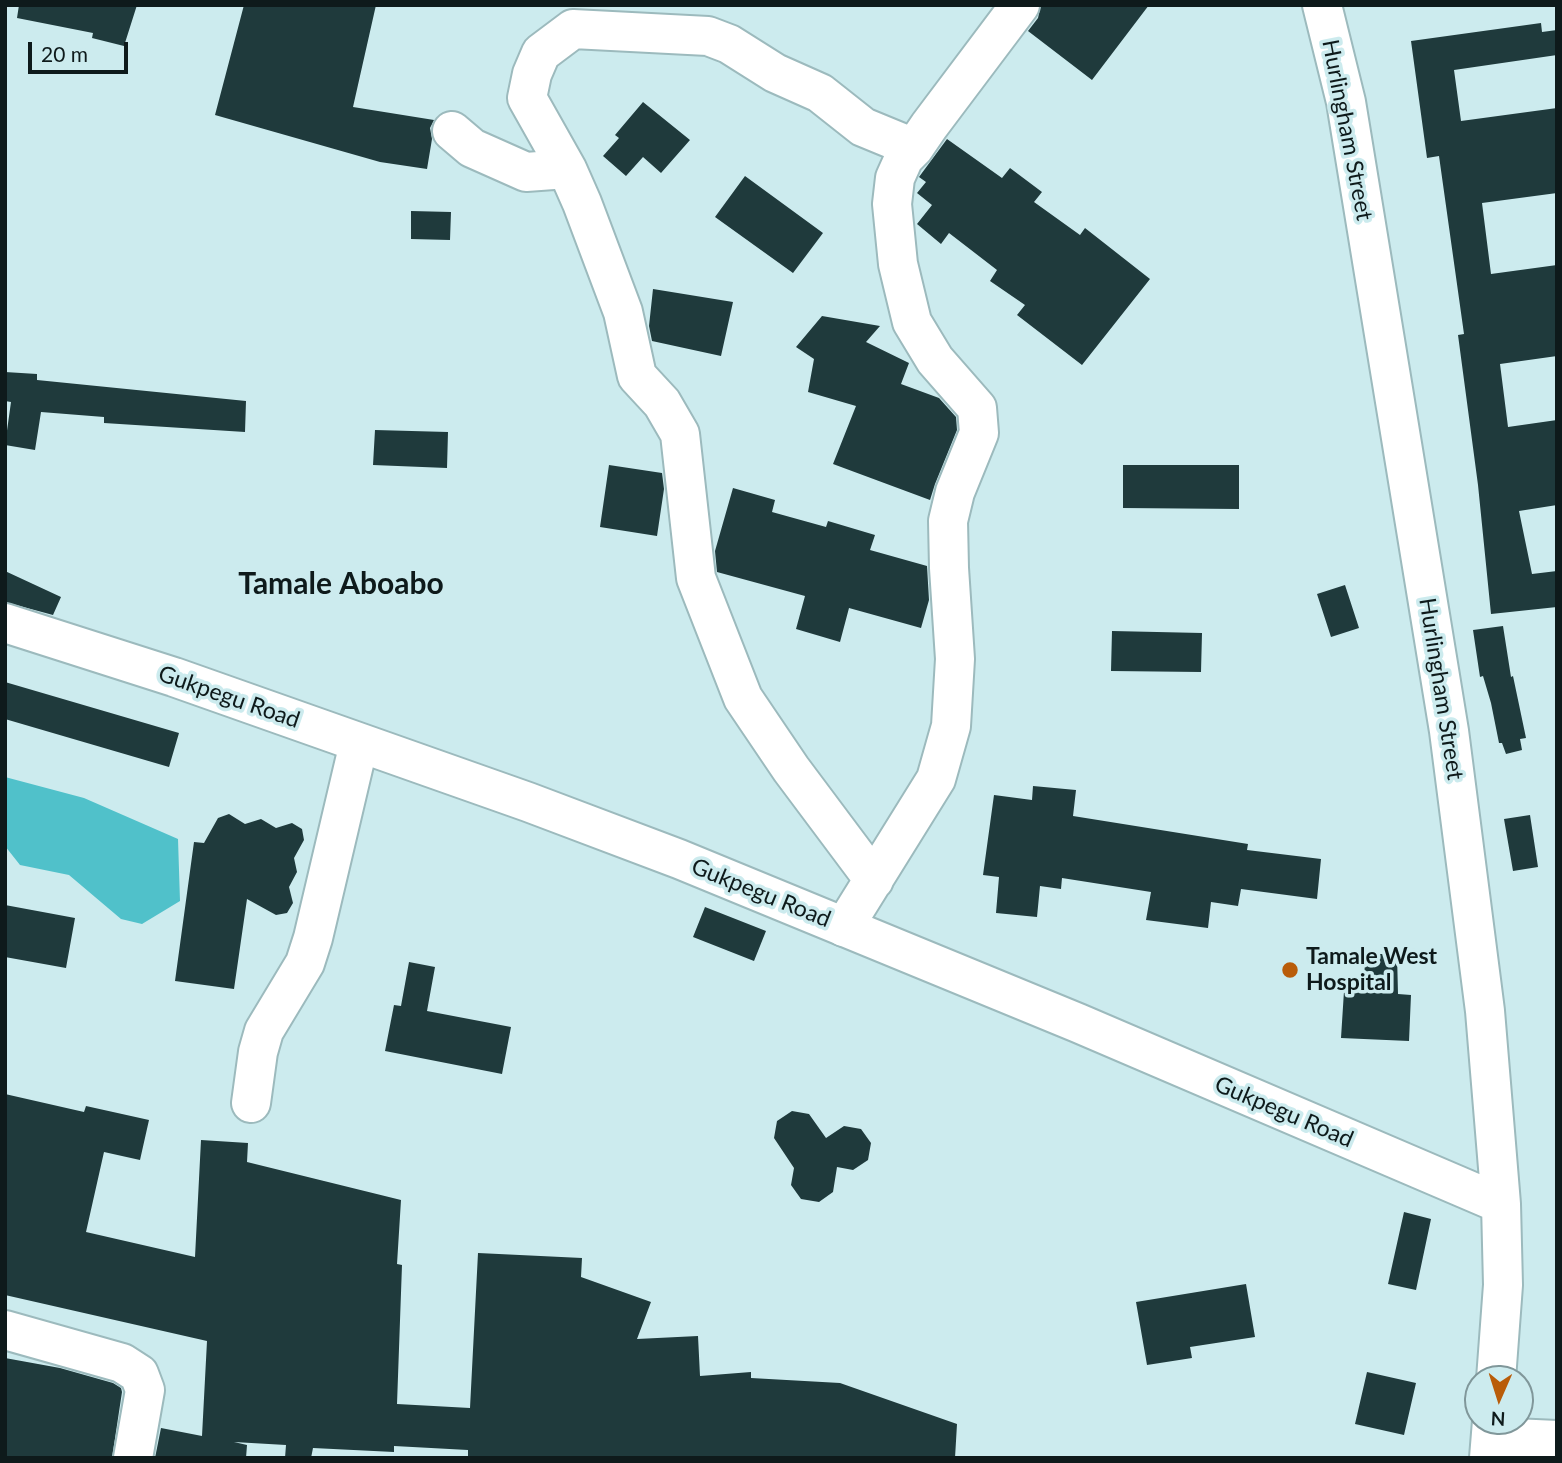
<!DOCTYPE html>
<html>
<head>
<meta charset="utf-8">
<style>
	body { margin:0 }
	#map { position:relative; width:1562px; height:1463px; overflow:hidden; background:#ccebee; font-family:Lato,sans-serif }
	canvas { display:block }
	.frame { position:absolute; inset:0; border:7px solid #0e1a1b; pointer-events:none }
	.north { position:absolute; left:1464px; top:1365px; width:70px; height:70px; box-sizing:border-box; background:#ccebee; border:2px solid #80979a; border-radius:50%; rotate:183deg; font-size:19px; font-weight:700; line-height:28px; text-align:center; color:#0e1a1b }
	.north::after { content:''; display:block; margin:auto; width:24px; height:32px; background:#b95c09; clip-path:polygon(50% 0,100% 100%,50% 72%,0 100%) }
	.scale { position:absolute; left:28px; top:42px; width:100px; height:32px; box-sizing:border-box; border:4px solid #0e1a1b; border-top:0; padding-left:9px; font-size:21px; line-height:24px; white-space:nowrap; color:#0e1a1b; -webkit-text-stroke:5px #ccebee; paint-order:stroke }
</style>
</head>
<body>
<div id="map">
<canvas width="1562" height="1463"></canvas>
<div class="frame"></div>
<div class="north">N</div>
<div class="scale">20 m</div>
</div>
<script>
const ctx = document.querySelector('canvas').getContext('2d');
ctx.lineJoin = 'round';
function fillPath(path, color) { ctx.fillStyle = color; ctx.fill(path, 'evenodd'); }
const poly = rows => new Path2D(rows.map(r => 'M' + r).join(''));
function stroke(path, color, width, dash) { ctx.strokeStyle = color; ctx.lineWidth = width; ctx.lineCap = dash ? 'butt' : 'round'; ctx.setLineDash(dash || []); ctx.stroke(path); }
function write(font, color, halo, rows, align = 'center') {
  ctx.font = font + ' Lato,sans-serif'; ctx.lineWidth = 7; ctx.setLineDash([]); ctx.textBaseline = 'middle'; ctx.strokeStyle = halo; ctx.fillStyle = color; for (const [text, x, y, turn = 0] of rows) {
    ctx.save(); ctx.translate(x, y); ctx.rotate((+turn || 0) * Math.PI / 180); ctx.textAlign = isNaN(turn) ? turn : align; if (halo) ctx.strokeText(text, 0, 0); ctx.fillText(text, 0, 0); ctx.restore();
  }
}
fillPath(poly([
	[5,777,84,798,178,839,180,901,142,924,121,919,69,875,20,865,5,846]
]), '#50c1ca');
fillPath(poly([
	[19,5,137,5,124,46,92,38,93,33,17,18],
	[244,5,376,5,353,107,434,120,430,128,432,139,427,169,380,162,215,115],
	[1041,5,1149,5,1092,80,1028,31,1038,18],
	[1541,23,1542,32,1557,30,1557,55,1454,70,1461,121,1557,108,1557,193,1482,203,1491,274,1557,265,1557,356,1500,364,1508,427,1557,420,1557,505,1519,511,1532,574,1557,571,1557,607,1491,614,1478,485,1458,335,1464,334,1439,156,1427,158,1411,41],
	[643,102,690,140,661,173,643,157,626,176,603,156,619,138,615,135],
	[947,139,1002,178,1010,168,1042,192,1034,202,1080,235,1085,228,1150,279,1082,365,1017,315,1025,305,990,281,997,270,949,233,941,244,917,224,932,205,917,193,926,182,919,177],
	[745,176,823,233,793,273,715,217],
	[411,211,451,212,450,240,411,239],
	[653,289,733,302,721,356,652,341,649,326],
	[822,316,880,326,866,342,909,363,901,384,939,398,956,417,957,430,935,484,930,500,833,464,856,406,808,392,814,359,796,347],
	[5,372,37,374,37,380,246,401,245,432,104,423,104,417,41,412,35,450,5,445,11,402,5,401],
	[375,430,448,432,447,468,373,465],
	[609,465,662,473,664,489,657,536,600,527],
	[1123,465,1239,465,1239,509,1123,508],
	[733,488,775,500,772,512,826,527,828,521,875,535,870,550,927,566,929,600,921,628,849,608,840,642,796,629,805,596,717,572,715,551],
	[5,571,61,597,53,615,5,602],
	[1345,585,1359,628,1331,637,1317,594],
	[1503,626,1511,677,1513,676,1526,738,1520,739,1522,750,1506,754,1502,743,1499,743,1491,703,1483,676,1480,677,1473,630],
	[1112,631,1202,633,1201,672,1111,671],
	[5,682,179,733,169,767,5,719],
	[1033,786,1076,790,1073,816,1248,844,1247,850,1321,859,1317,899,1241,889,1238,906,1211,902,1208,928,1146,920,1151,892,1062,878,1061,889,1040,886,1037,917,996,913,999,877,983,875,994,795,1032,800],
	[229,814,245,824,261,819,276,828,292,823,302,829,304,840,294,858,297,872,289,887,293,903,287,913,276,915,247,899,234,989,175,981,194,842,204,843,218,818],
	[1530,815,1538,867,1513,871,1504,819],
	[5,905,75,918,66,968,5,957],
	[705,907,766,931,754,961,693,937],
	[1365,954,1397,954,1398,994,1411,995,1409,1041,1341,1038,1344,991,1364,993],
	[409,962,435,967,427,1011,511,1027,502,1074,385,1051,394,1005,401,1006],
	[5,1094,84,1112,86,1106,149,1120,140,1160,104,1152,86,1232,195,1257,201,1140,248,1143,247,1162,401,1200,397,1264,402,1265,397,1404,470,1408,478,1253,582,1258,581,1277,651,1302,637,1339,698,1336,700,1376,751,1372,751,1378,840,1383,957,1424,955,1458,468,1458,468,1450,394,1446,394,1452,313,1448,311,1458,285,1458,286,1445,234,1442,247,1445,246,1458,155,1458,161,1428,202,1436,207,1341,5,1295],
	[792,1111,809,1114,826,1138,844,1126,861,1129,871,1143,868,1160,853,1170,837,1167,833,1192,819,1202,801,1199,791,1185,794,1168,774,1138,777,1121],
	[1404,1212,1431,1219,1416,1290,1388,1284],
	[1246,1284,1255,1337,1190,1347,1192,1358,1147,1365,1136,1302],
	[5,1358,60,1368,113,1383,121,1388,122,1392,112,1458,5,1458],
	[1367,1372,1416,1383,1404,1435,1355,1424]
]), '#1f3a3c');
const street = poly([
	[452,131,472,148,526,172,567,169],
	[874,880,791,769,743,698,696,578,680,434,662,403,637,376,623,312,582,203,567,169,527,98,532,74,541,53,573,29,708,36,729,44,775,73,820,93,863,127,914,148],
	[844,927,936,779,951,726,955,659,949,568,948,521,955,492,979,433,977,408,935,360,912,322,898,264,892,204,895,178,904,158,914,148,929,126,1020,5],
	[251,1103,258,1052,264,1031,305,963,313,938,359,743],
	[5,1330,122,1363,139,1374,145,1390,133,1458],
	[1491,1437,1557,1440]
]);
const secondary = poly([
	[1322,5,1346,102,1449,731,1485,1011,1501,1204,1503,1285,1496,1379],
	[5,623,174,677,528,802,679,859,1078,1023,1501,1204],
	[1489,1458,1492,1421]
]);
stroke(street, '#9cbabd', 42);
stroke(secondary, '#9cbabd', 42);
stroke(street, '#fff', 38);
stroke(secondary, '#fff', 38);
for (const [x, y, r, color] of [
	[1290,970,9,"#b95c09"]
]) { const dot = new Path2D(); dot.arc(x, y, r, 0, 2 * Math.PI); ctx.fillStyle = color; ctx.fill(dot); stroke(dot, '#ccebee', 2.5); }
write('23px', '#0e1a1b', '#ccebee', [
	["Hurlingham Street",1347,130,79],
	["Hurlingham Street",1441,689,81],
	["Gukpegu Road",229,697,19],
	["Gukpegu Road",761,893,22],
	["Gukpegu Road",1284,1112,23]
]);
write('bold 23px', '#0e1a1b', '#ccebee', [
	["Tamale West",1306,957],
	["Hospital",1306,983]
], 'left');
write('bold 30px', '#0e1a1b', '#ccebee', [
	["Tamale Aboabo",341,584]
]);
</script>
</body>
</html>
